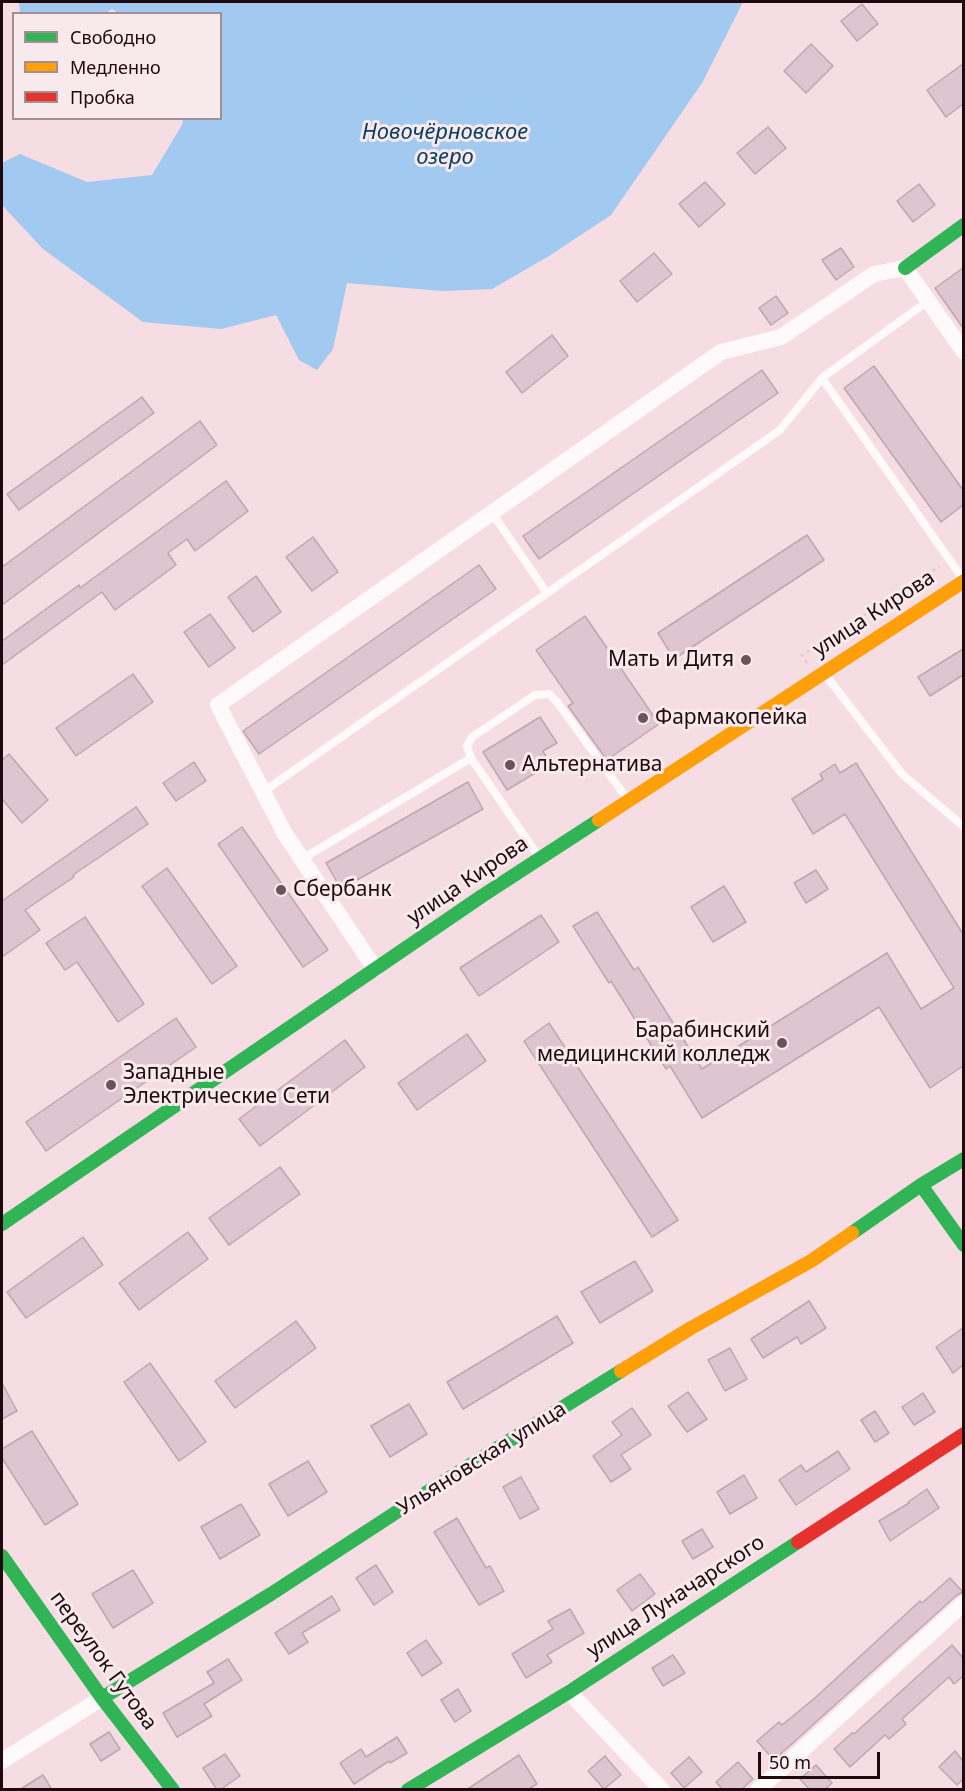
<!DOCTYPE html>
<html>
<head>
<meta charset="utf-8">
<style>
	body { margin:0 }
	#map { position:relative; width:965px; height:1791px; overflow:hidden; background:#f5dde3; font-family:"Noto Sans",sans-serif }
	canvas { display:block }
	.frame { position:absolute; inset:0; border:3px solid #210910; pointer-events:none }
	.legend { position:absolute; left:12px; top:12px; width:210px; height:108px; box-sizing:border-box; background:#f8e9ec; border:2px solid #a28f94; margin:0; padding:8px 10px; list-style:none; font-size:18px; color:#210910 }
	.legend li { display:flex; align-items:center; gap:12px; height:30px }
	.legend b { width:30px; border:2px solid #a28f94 }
	.scale { position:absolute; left:758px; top:1752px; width:122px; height:27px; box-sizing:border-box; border:3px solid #210910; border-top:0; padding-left:8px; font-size:18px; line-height:21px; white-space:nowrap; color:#210910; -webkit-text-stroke:4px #f8e9ec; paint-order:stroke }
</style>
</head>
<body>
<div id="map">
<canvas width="965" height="1791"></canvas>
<div class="frame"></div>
<ul class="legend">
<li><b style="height:8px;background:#30b455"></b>Свободно</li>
<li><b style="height:8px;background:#ff9f0a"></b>Медленно</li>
<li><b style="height:8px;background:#e5322d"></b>Пробка</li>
</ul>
<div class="scale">50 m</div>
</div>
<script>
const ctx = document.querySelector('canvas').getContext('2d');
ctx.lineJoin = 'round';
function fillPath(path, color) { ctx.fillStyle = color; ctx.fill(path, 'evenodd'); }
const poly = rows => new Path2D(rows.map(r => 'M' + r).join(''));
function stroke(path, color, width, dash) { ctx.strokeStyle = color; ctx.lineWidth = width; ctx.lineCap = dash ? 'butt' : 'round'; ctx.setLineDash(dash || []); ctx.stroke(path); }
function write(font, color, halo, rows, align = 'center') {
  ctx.font = font + ' "Noto Sans",sans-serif'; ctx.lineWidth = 6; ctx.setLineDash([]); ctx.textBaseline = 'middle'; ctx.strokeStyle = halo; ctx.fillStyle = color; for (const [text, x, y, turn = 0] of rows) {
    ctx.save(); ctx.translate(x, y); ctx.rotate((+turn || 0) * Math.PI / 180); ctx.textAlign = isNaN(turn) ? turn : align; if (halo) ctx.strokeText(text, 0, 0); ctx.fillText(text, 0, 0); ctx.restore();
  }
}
fillPath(poly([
	[19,2,743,2,702,83,611,215,549,256,492,289,442,291,347,283,333,349,317,370,299,360,276,315,221,329,143,322,43,249,2,205,2,163,20,154,87,182,152,175,183,123,182,119,220,118,220,14,120,14,112,9,104,14,20,13]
]), '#a2c9ef');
const building = poly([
	[862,4,878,24,857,41,841,21,862,4],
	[811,44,833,66,806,93,784,71,811,44],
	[963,64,963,104,946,117,927,90,963,64],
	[768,127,786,148,755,174,737,153,768,127],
	[705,182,725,204,699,227,679,204,705,182],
	[919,184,935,205,913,222,897,201,919,184],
	[841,248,854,267,836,280,822,260,841,248],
	[654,253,672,274,637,302,620,281,654,253],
	[963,268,963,328,935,288,963,268],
	[776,296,788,313,771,325,759,308,776,296],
	[552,335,568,356,522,393,506,372,552,335],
	[874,366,963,490,963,505,941,522,844,388,874,366],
	[762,370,778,393,539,559,523,536,762,370],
	[142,397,154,413,19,510,7,494,142,397],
	[200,421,217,445,2,605,2,567,200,421],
	[226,481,248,511,195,551,187,539,168,553,176,565,115,610,102,592,2,665,2,641,79,585,80,588,226,481],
	[807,535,824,560,674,659,658,633,807,535],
	[313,537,338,572,312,591,286,557,313,537],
	[479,565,496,589,259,754,243,731,479,565],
	[256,576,281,612,253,632,228,597,256,576],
	[210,614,235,648,209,667,184,632,210,614],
	[585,616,659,724,607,760,568,706,573,703,536,650,585,616],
	[963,649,963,675,930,696,918,677,963,649],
	[133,674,153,702,76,756,56,728,133,674],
	[540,717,557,743,543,751,550,764,507,790,483,752,540,717],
	[9,754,48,800,22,823,2,799,2,760,9,754],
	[194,762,206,781,176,801,163,783,194,762],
	[856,763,963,934,963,1066,930,1088,879,1007,702,1118,670,1066,666,1069,611,981,609,983,573,926,597,912,634,970,638,967,702,1069,887,953,921,1009,954,988,845,814,813,834,792,799,823,779,820,774,835,764,840,773,856,763],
	[468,782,483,809,341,889,326,863,468,782],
	[136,807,148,824,73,875,74,877,25,910,40,930,2,957,2,901,136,807],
	[242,827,328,950,303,967,218,844,242,827],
	[167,868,237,966,212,984,142,886,167,868],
	[816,870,828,889,806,903,794,883,816,870],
	[724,886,746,922,713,942,691,907,724,886],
	[541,915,559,942,479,996,460,968,541,915],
	[85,917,144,1004,118,1022,77,962,65,970,46,943,85,917],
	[176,1018,196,1047,46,1151,26,1122,176,1018],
	[549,1023,678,1220,652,1237,524,1041,549,1023],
	[467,1034,486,1061,417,1110,398,1083,467,1034],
	[345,1040,365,1067,260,1146,239,1119,345,1040],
	[280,1167,300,1194,229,1245,209,1218,280,1167],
	[188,1232,208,1259,139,1310,119,1283,188,1232],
	[83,1237,103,1265,26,1318,7,1292,83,1237],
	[635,1261,653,1291,600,1323,581,1292,635,1261],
	[809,1301,826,1328,801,1344,797,1337,763,1358,751,1339,809,1301],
	[557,1316,573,1343,463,1409,447,1382,557,1316],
	[296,1321,316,1348,235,1408,215,1381,296,1321],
	[963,1328,963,1365,953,1373,936,1347,963,1328],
	[730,1348,747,1379,725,1391,708,1360,730,1348],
	[150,1363,206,1442,179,1461,124,1382,150,1363],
	[2,1383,17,1411,2,1419,2,1383],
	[688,1392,707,1419,687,1432,668,1406,688,1392],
	[923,1393,935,1412,914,1425,902,1407,923,1393],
	[409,1404,427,1434,390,1457,371,1426,409,1404],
	[632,1408,651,1435,621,1455,631,1469,611,1482,593,1456,622,1435,612,1422,632,1408],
	[875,1411,889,1433,875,1442,861,1420,875,1411],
	[32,1431,78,1504,45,1525,2,1458,2,1449,32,1431],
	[838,1451,850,1469,796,1505,779,1480,801,1465,806,1472,838,1451],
	[308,1461,327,1492,288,1516,269,1484,308,1461],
	[744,1475,757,1498,730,1514,717,1492,744,1475],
	[521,1477,539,1509,520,1519,503,1487,521,1477],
	[927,1489,939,1508,890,1541,879,1521,909,1503,908,1502,927,1489],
	[241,1504,260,1535,220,1559,201,1527,241,1504],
	[457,1518,486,1568,490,1566,504,1591,479,1605,434,1532,457,1518],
	[702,1529,713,1547,693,1559,682,1541,702,1529],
	[376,1565,393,1592,374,1605,356,1578,376,1565],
	[133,1570,153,1603,113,1628,92,1594,133,1570],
	[640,1574,655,1594,632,1611,617,1590,640,1574],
	[950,1578,963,1592,957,1595,774,1760,757,1741,779,1722,782,1725,816,1697,920,1601,922,1603,950,1578],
	[332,1596,340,1610,302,1633,308,1642,289,1654,275,1633,332,1596],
	[570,1609,584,1633,547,1655,552,1662,526,1678,512,1654,553,1629,548,1621,570,1609],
	[426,1640,442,1663,422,1676,407,1653,426,1640],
	[952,1645,963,1658,963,1676,954,1684,949,1677,902,1719,906,1724,889,1739,885,1735,850,1767,834,1749,852,1733,854,1734,952,1645],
	[673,1655,685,1673,663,1686,652,1668,673,1655],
	[228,1659,242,1680,204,1704,212,1716,177,1737,163,1713,214,1683,207,1672,228,1659],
	[458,1689,471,1711,455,1722,441,1700,458,1689],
	[109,1732,120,1749,101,1761,90,1744,109,1732],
	[397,1737,407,1753,390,1763,389,1761,354,1784,340,1763,361,1749,366,1757,397,1737],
	[955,1751,963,1761,963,1779,957,1785,939,1767,955,1751],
	[225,1754,240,1776,220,1790,217,1790,203,1768,225,1754],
	[519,1755,537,1784,527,1790,466,1790,519,1755],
	[605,1756,621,1775,604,1789,588,1771,605,1756],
	[689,1757,702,1772,684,1788,671,1773,689,1757],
	[738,1762,753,1779,741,1790,723,1790,716,1782,738,1762],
	[816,1765,832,1783,824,1790,810,1790,800,1779,816,1765],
	[43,1775,52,1790,19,1790,43,1775]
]);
fillPath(building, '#dec5d0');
stroke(building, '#bda8b1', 1.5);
stroke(poly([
	[807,663,802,655,940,566]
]), '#d9d2d4', 3, [3, 4.5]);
stroke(poly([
	[822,378,963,579],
	[492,513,547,593],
	[824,673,902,774,964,827],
	[471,758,539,857],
	[263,792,780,430,822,378,928,301],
	[302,859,471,758,467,746,472,737,535,695,549,694,557,702,628,800]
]), '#fefafb', 8);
stroke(poly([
	[375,969,285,834,218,705,721,352,781,337,874,274,905,268,964,352],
	[569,1692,662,1790],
	[2,1761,102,1698],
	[758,1790,964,1603]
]), '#fefafb', 16);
stroke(poly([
	[905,268,964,225],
	[921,1185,964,1245],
	[2,1224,482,896,599,820],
	[852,1233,921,1185,964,1159],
	[2,1556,102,1698,173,1790],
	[102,1698,271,1594,435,1487,621,1371],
	[408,1790,569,1692,798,1542]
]), '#30b455', 14);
stroke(poly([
	[599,820,964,581],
	[621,1371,691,1328,811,1261,852,1233]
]), '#ff9f0a', 14);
stroke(poly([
	[798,1542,964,1434]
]), '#e5322d', 14);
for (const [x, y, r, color] of [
	[746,660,6,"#6b535a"],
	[643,718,6,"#6b535a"],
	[510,765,6,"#6b535a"],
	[281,890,6,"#6b535a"],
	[782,1043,6,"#6b535a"],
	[111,1085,6,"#6b535a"]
]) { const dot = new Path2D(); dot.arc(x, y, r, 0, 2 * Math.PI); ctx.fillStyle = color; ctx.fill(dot); stroke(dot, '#f8e9ec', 2); }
write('21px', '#210910', '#f8e9ec', [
	["улица Кирова",874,614,-33],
	["улица Кирова",468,881,-34],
	["Ульяновская улица",482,1459,-32],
	["улица Луначарского",676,1597,-33],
	["переулок Гутова",103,1661,54]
]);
write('21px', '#210910', '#f8e9ec', [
	["Мать и Дитя",734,660,"right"],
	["Фармакопейка",655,718],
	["Альтернатива",522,765],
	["Сбербанк",293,890],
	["Барабинский",770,1031,"right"],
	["медицинский колледж",770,1055,"right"],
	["Западные",123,1073],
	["Электрические Сети",123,1097]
], 'left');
write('italic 22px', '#0a3f61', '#f8e9ec', [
	["Новочёрновское",445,133],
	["озеро",445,158]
]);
</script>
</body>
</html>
